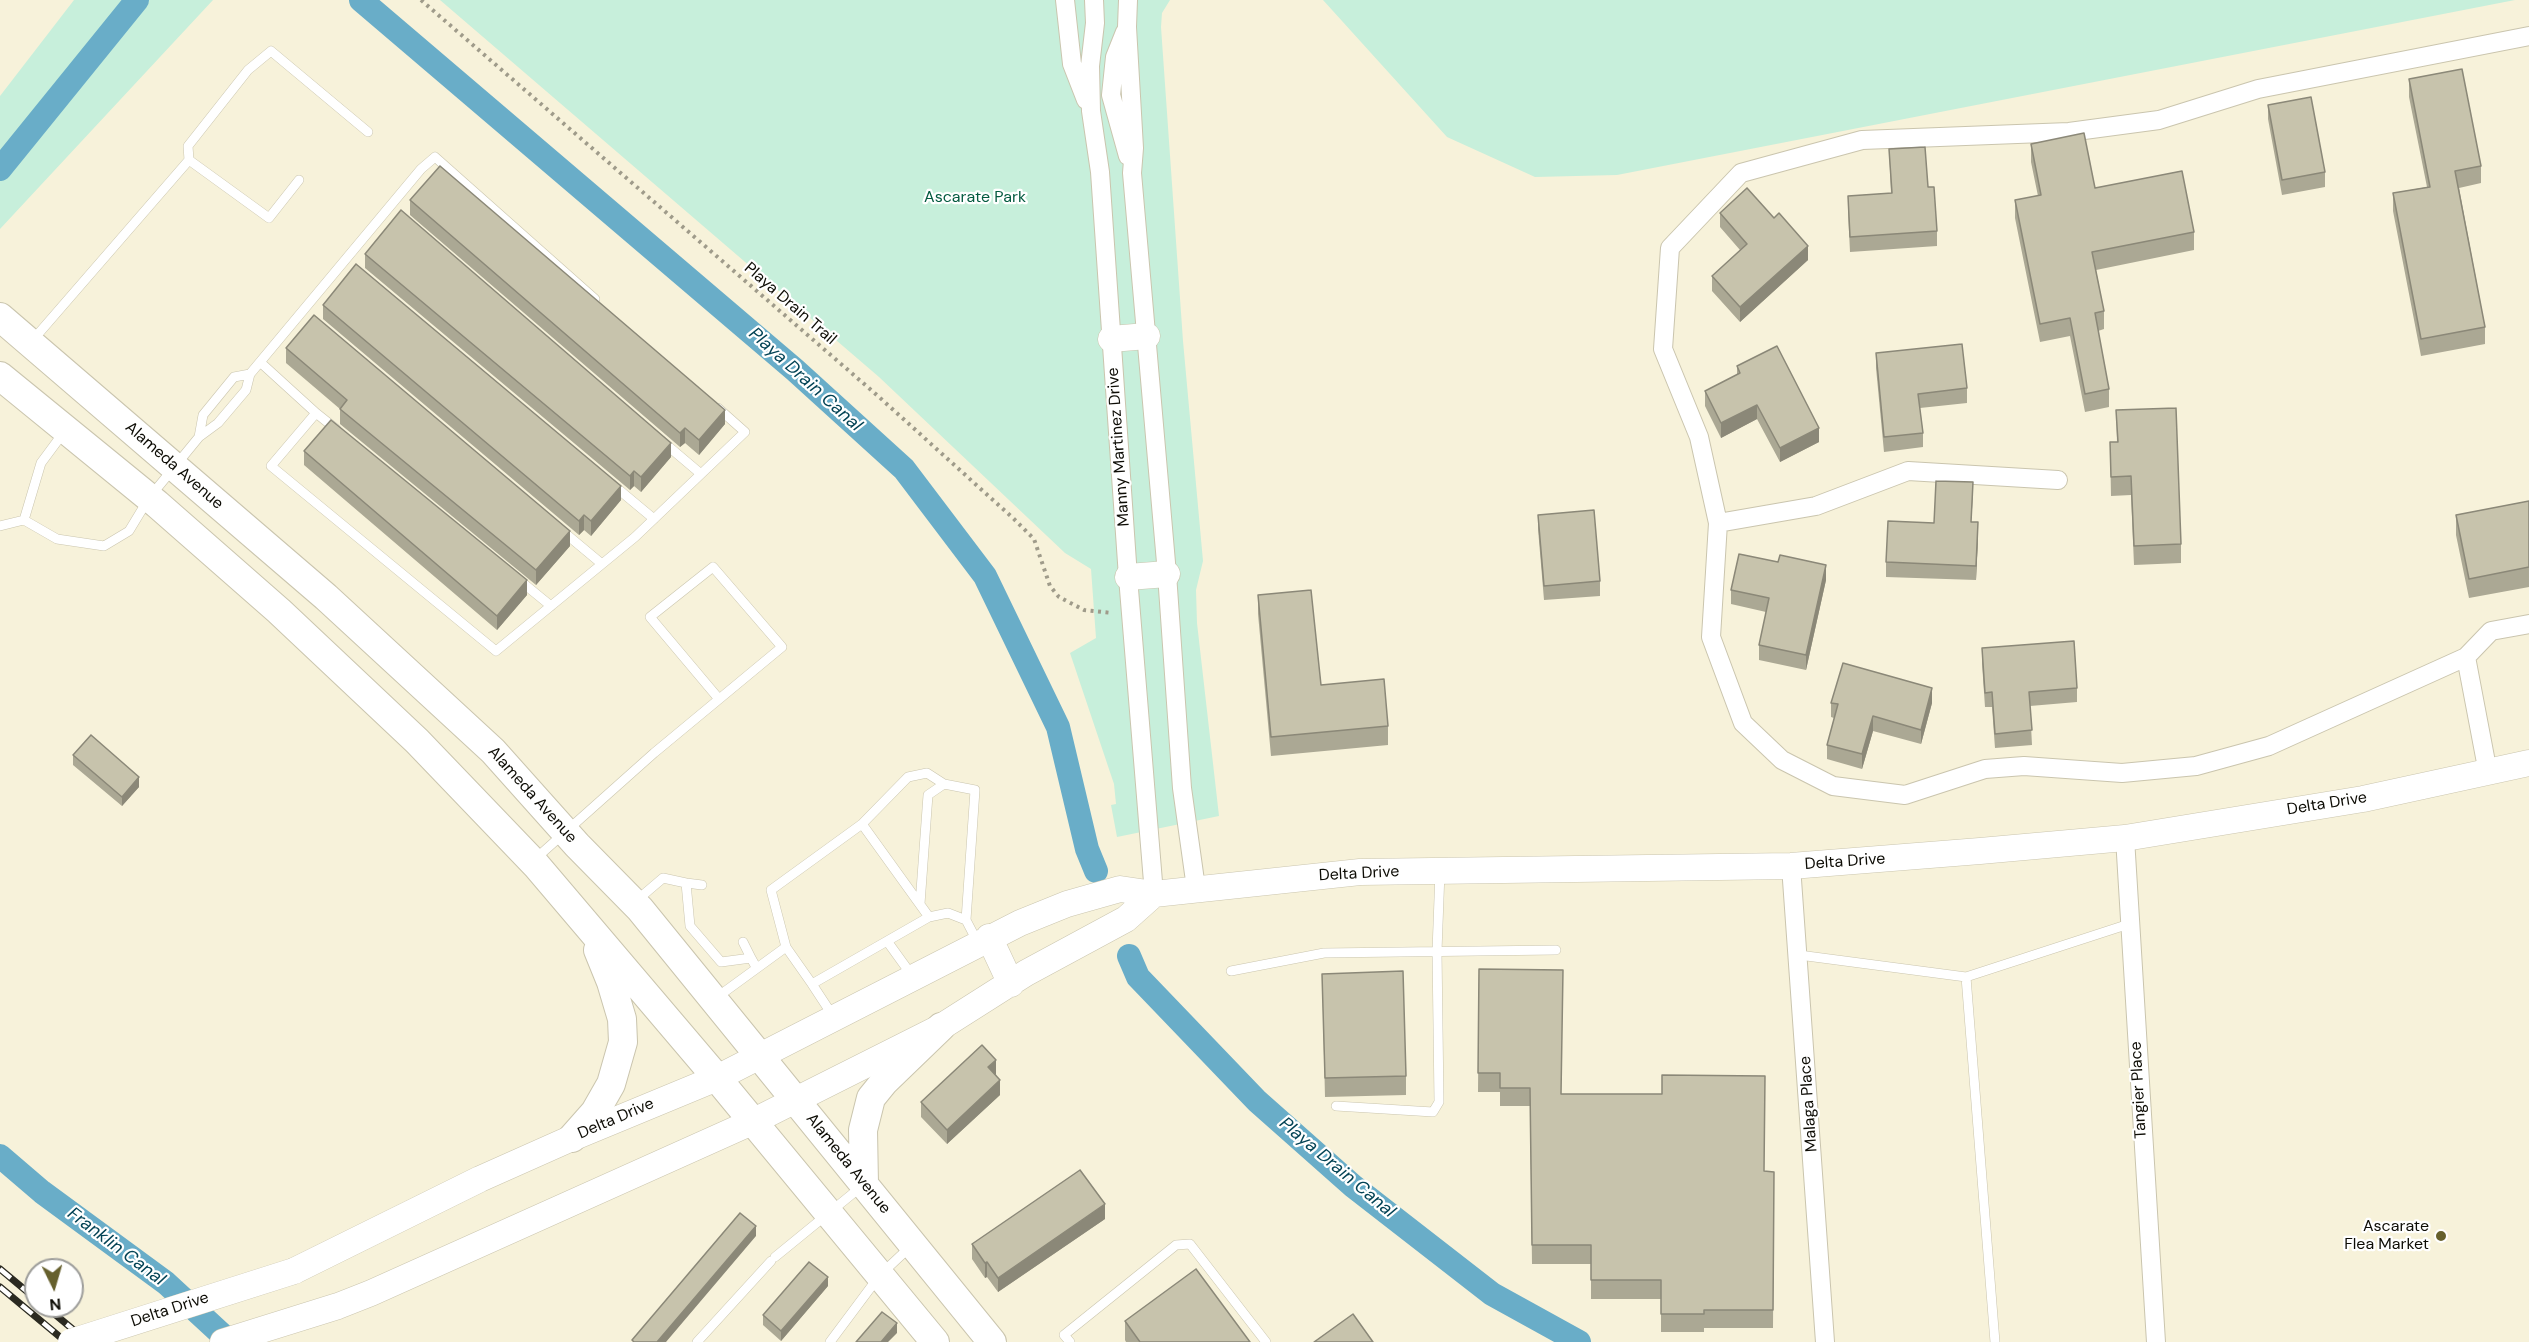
<!DOCTYPE html>
<html>
<head>
<meta charset="utf-8">
<style>
	body { margin:0 }
	#map { position:relative; width:2529px; height:1342px; overflow:hidden; background:#f7f2da; font-family:"DM Sans",sans-serif }
	canvas { display:block }
	.north { position:absolute; left:24px; top:1258px; width:60px; height:60px; box-sizing:border-box; background:#fff; border:2px solid #9e9e9b; border-radius:50%; rotate:175deg; font-size:16px; font-weight:700; line-height:24px; text-align:center; color:#0d0c05 }
	.north::after { content:''; display:block; margin:auto; width:21px; height:27px; background:#66602d; clip-path:polygon(50% 0,100% 100%,50% 72%,0 100%) }
</style>
</head>
<body>
<div id="map">
<canvas width="2529" height="1342"></canvas>
<div class="north">N</div>
</div>
<script>
const ctx = document.querySelector('canvas').getContext('2d');
ctx.lineJoin = 'round';
function fillPath(path, color) { ctx.fillStyle = color; ctx.fill(path, 'evenodd'); }
const poly = rows => new Path2D(rows.map(r => 'M' + r).join(''));
function stroke(path, color, width, dash) { ctx.strokeStyle = color; ctx.lineWidth = width; ctx.lineCap = dash ? 'butt' : 'round'; ctx.setLineDash(dash || []); ctx.stroke(path); }
function write(font, color, halo, rows, align = 'center') {
  ctx.font = font + ' "DM Sans",sans-serif'; ctx.lineWidth = 4.5; ctx.setLineDash([]); ctx.textBaseline = 'middle'; ctx.strokeStyle = halo; ctx.fillStyle = color; for (const [text, x, y, turn = 0] of rows) {
    ctx.save(); ctx.translate(x, y); ctx.rotate((+turn || 0) * Math.PI / 180); ctx.textAlign = isNaN(turn) ? turn : align; if (halo) ctx.strokeText(text, 0, 0); ctx.fillText(text, 0, 0); ctx.restore();
  }
}
fillPath(poly([
	[74,0,213,0,0,229,0,96],
	[440,0,1170,0,1162,13,1161,27,1183,341,1203,561,1196,590,1197,623,1219,816,1117,837,1111,805,1116,804,1114,784,1070,653,1096,638,1091,569,1065,553,879,377],
	[1323,0,2515,0,1617,175,1535,177,1447,137]
]), '#c7efdb');
stroke(poly([
	[361,0,795,370,904,469,985,576,1058,727,1087,849,1096,871],
	[0,169,137,0],
	[1129,956,1138,977,1257,1101,1353,1186,1492,1294,1579,1342],
	[0,1156,42,1192,166,1283,230,1342]
]), '#69adc8', 24);
const lane = poly([
	[189,160,188,146,248,70,271,51,368,132],
	[32,341,189,160,269,218,299,180],
	[260,362,316,413,271,466,496,651,635,537,745,432,718,408],
	[250,374,234,377,203,415,199,437,218,423,246,390,250,374,421,169,435,157,595,299],
	[316,413,336,429],
	[662,441,701,474],
	[612,484,654,519],
	[24,520,41,463,64,432],
	[0,526,24,520,57,539,104,546,129,531,149,498,199,437],
	[560,529,602,564],
	[518,579,551,606],
	[862,824,929,917],
	[534,860,654,753,782,647,713,567,650,617,719,699],
	[686,883,702,885],
	[636,901,663,878,686,883,690,926,721,962,751,958,756,967],
	[920,904,928,795,944,784],
	[887,941,913,977],
	[743,942,751,958],
	[786,947,812,984],
	[1799,955,1966,977,2129,924],
	[1231,971,1324,953,1556,950],
	[1966,977,1995,1342],
	[716,998,786,947,771,890,862,824,908,777,927,773,944,784,975,790,966,920],
	[833,1016,812,984,929,917,948,913,966,920,978,943],
	[1336,1106,1433,1112,1439,1102,1437,951,1440,872],
	[775,1257,862,1186],
	[697,1342,771,1261],
	[830,1342,880,1275,911,1246],
	[1070,1342,1064,1335,1176,1245,1190,1244,1266,1342]
]);
const street = poly([
	[1065,0,1072,64,1086,100],
	[1094,0,1095,23,1090,66,1091,111,1100,172,1128,577,1154,894],
	[1128,0,1127,27,1134,148,1132,173,1167,574,1182,788,1196,888],
	[1125,32,1115,57,1111,95,1128,156],
	[2529,36,2258,89,2159,120,2069,132,1862,140,1741,173,1670,248,1663,349,1699,437,1718,523,1711,637,1743,723,1782,760,1833,786,1905,795,1985,769,2024,766,2122,773,2196,766,2269,746,2466,657,2491,631,2529,624],
	[1718,523,1816,506,1908,471,2058,480],
	[2466,657,2488,773],
	[2125,838,2156,1342],
	[1791,866,1825,1342]
]);
const secondary = poly([
	[1111,339,1147,336],
	[1128,577,1167,574],
	[989,937,1011,984],
	[294,1271,480,1179,572,1138,717,1078,1020,923,1067,904,1120,889,1154,894,1360,872,1791,866,1980,851,2125,838,2363,799,2529,763],
	[223,1342,338,1306,371,1293,752,1122,941,1027,1026,973,1126,919,1154,894]
]);
const primary = poly([
	[0,317,326,597,493,751,577,845,640,909,992,1342],
	[0,376,157,504,279,611,417,741,536,865,717,1078,935,1342],
	[572,1138,595,1112,611,1084,623,1042,622,1019,611,982,598,950],
	[864,1184,863,1130,871,1098,884,1082,941,1027]
]);
stroke(lane, '#cac5ae', 10);
stroke(street, '#cac5ae', 20);
stroke(secondary, '#cac5ae', 27);
stroke(primary, '#cac5ae', 30);
stroke(poly([
	[421,0,878,396,1014,519,1034,539,1050,586,1059,597,1084,610,1112,613]
]), '#9f9b8a', 4, [3, 4.5]);
stroke(lane, '#fff', 9);
stroke(street, '#fff', 18);
stroke(secondary, '#fff', 26);
stroke(primary, '#fff', 28);
const rail = poly([
	[0,1269,36,1299],
	[0,1287,66,1342],
	[45,1306,88,1342]
]);
stroke(rail, '#2b2a21', 7);
stroke(rail, '#fff', 4.5, [14]);
const secondaryBridge = poly([
	[71,1342,294,1271]
]);
stroke(secondaryBridge, '#cac5ae', 27, []);
stroke(secondaryBridge, '#fff', 26);
fillPath(poly([
	[2409,79,2481,166,2481,183,2459,188,2485,327,2485,344,2421,356,2393,211,2393,193,2427,187,2409,97],
	[2268,105,2325,172,2325,187,2282,195,2268,119],
	[2031,144,2095,188,2194,232,2194,250,2096,270,2104,311,2104,329,2098,331,2109,389,2109,407,2085,412,2070,336,2040,342,2015,218,2015,200,2038,196,2031,162],
	[1889,149,1928,187,1937,231,1937,246,1850,252,1848,211,1848,196,1891,193],
	[410,200,725,424,699,455,685,443,680,447,410,215],
	[1720,213,1774,218,1808,260,1740,322,1712,291,1712,276,1740,250,1720,227],
	[365,254,671,457,641,492,634,486,630,490,365,268],
	[323,305,621,500,591,536,584,530,579,535,323,319],
	[286,348,570,546,536,585,340,424,340,409,286,363],
	[1876,353,1967,388,1967,403,1920,408,1923,433,1923,447,1884,452,1876,368],
	[1737,366,1819,442,1780,462,1757,419,1721,438,1705,406,1705,391,1737,375],
	[2116,410,2181,544,2181,563,2134,565,2131,495,2111,496,2110,442,2117,442],
	[304,451,527,595,497,630,304,465],
	[1973,497,1971,522,1978,536,1976,580,1886,577,1886,562,1934,523],
	[2529,501,2529,587,2469,598,2456,535,2456,515],
	[1538,515,1600,581,1600,596,1544,600,1538,529],
	[1826,580,1806,670,1759,660,1759,645,1766,612,1731,604,1731,590],
	[1258,595,1321,685,1388,726,1388,745,1271,756,1258,614],
	[1982,648,2077,688,2077,702,2030,706,2032,745,1995,748,1992,707,1985,707,1982,663],
	[1831,703,1932,703,1921,744,1873,731,1862,769,1827,759,1827,745,1834,718,1831,717],
	[73,755,139,787,122,806,73,765],
	[1479,969,1561,1094,1764,1171,1774,1172,1773,1328,1704,1328,1704,1332,1661,1332,1661,1299,1591,1299,1591,1264,1532,1264,1530,1106,1500,1106,1500,1092,1478,1092],
	[1322,974,1406,1076,1406,1095,1325,1097],
	[996,1074,1000,1095,947,1144,921,1117,921,1102],
	[1105,1219,998,1292,987,1277,985,1278,972,1259,972,1244],
	[828,1286,781,1341,763,1325,763,1315],
	[1125,1321,1250,1342,1126,1342,1125,1340]
]), '#aba894');
fillPath(poly([
	[1808,246,1808,260,1740,322,1740,307],
	[1757,405,1757,419,1721,438,1721,423],
	[725,410,725,424,699,455,699,440],
	[685,428,685,443,680,447,680,433],
	[1819,428,1819,442,1780,462,1780,448],
	[671,443,671,457,641,492,641,477],
	[634,471,634,486,630,490,630,476],
	[621,486,621,500,591,536,591,521],
	[584,515,584,530,579,535,579,521],
	[1978,522,1978,536,1976,580,1976,566],
	[570,531,570,546,536,585,536,570],
	[1826,565,1826,580,1806,670,1806,655],
	[527,580,527,595,497,630,497,616],
	[1932,688,1932,703,1921,744,1921,730],
	[1873,716,1873,731,1862,769,1862,754],
	[139,777,139,787,122,806,122,797],
	[996,1060,996,1074,988,1082,988,1067],
	[1000,1080,1000,1095,947,1144,947,1130],
	[1105,1204,1105,1219,998,1292,998,1278],
	[756,1226,756,1236,666,1342,657,1342],
	[987,1262,987,1277,985,1278,985,1263],
	[828,1277,828,1286,781,1341,781,1331],
	[897,1323,897,1333,888,1342,881,1342]
]), '#8b8878');
const building = poly([
	[2462,69,2481,166,2455,171,2485,327,2421,339,2393,193,2430,187,2409,79,2462,69],
	[2311,97,2325,172,2282,180,2268,105,2311,97],
	[2084,133,2095,188,2182,171,2194,232,2092,252,2104,311,2095,313,2109,389,2085,394,2070,318,2040,324,2015,200,2041,195,2031,144,2084,133],
	[1925,147,1928,187,1934,187,1937,231,1850,237,1848,196,1892,193,1889,149,1925,147],
	[440,166,725,410,699,440,685,428,680,433,410,200,440,166],
	[1747,188,1774,218,1779,213,1808,246,1740,307,1712,276,1747,244,1720,213,1747,188],
	[401,210,671,443,641,477,634,471,630,476,365,254,401,210],
	[356,264,621,486,591,521,584,515,579,521,323,305,356,264],
	[314,315,570,531,536,570,340,409,347,400,286,348,314,315],
	[1962,344,1967,388,1918,394,1923,433,1884,437,1876,353,1962,344],
	[1777,346,1819,428,1780,448,1757,405,1721,423,1705,391,1740,373,1737,366,1777,346],
	[2176,408,2181,544,2134,546,2131,476,2111,477,2110,442,2118,442,2116,410,2176,408],
	[331,420,527,580,497,616,304,451,331,420],
	[1936,481,1973,482,1971,522,1978,522,1976,566,1886,562,1888,521,1934,523,1936,481],
	[2529,501,2529,567,2469,579,2456,515,2529,501],
	[1594,510,1600,581,1544,586,1538,515,1594,510],
	[1739,554,1778,562,1780,555,1826,565,1806,655,1759,645,1769,598,1731,590,1739,554],
	[1311,590,1321,685,1384,679,1388,726,1271,737,1258,595,1311,590],
	[2074,641,2077,688,2029,692,2032,730,1995,734,1992,692,1985,693,1982,648,2074,641],
	[1843,663,1932,688,1921,730,1873,716,1862,754,1827,745,1838,704,1831,703,1843,663],
	[91,735,139,777,122,797,73,755,91,735],
	[1479,969,1563,970,1561,1094,1662,1094,1662,1075,1765,1076,1764,1171,1774,1172,1773,1310,1704,1310,1704,1314,1661,1314,1661,1280,1591,1280,1591,1245,1532,1245,1530,1088,1500,1088,1500,1073,1478,1073,1479,969],
	[1403,971,1406,1076,1325,1078,1322,974,1403,971],
	[982,1045,996,1060,988,1067,1000,1080,947,1130,921,1102,982,1045],
	[1080,1170,1105,1204,998,1278,987,1262,985,1263,972,1244,1080,1170],
	[740,1213,756,1226,657,1342,634,1342,632,1340,740,1213],
	[809,1262,828,1277,781,1331,763,1315,809,1262],
	[1196,1269,1250,1342,1140,1342,1125,1321,1196,1269],
	[882,1312,897,1323,881,1342,856,1342,882,1312],
	[1353,1314,1373,1342,1314,1342,1353,1314]
]);
fillPath(building, '#c7c3ac');
stroke(building, '#8b8878', 1.5);
for (const [x, y, r, color] of [
	[2441,1236,6,"#66602d"]
]) { const dot = new Path2D(); dot.arc(x, y, r, 0, 2 * Math.PI); ctx.fillStyle = color; ctx.fill(dot); stroke(dot, '#fff', 2); }
write('16px', '#035a3f', '#fff', [
	["Ascarate Park",975,198]
]);
write('16px', '#0d0c05', '#fff', [
	["Playa Drain Trail",790,304,41],
	["Manny Martinez Drive",1119,447,-94],
	["Alameda Avenue",174,466,41],
	["Alameda Avenue",532,795,48],
	["Delta Drive",2327,804,-9],
	["Delta Drive",1845,862,-4],
	["Delta Drive",1359,874,-3],
	["Tangier Place",2139,1090,-93],
	["Malaga Place",1809,1104,-94],
	["Delta Drive",616,1119,-23],
	["Alameda Avenue",848,1164,51],
	["Delta Drive",170,1310,-18]
]);
write('16px', '#0d0c05', '#fff', [
	["Ascarate",2429,1227],
	["Flea Market",2429,1245]
], 'right');
write('italic 18px', '#034355', '#fff', [
	["Playa Drain Canal",805,380,42],
	["Playa Drain Canal",1337,1168,40],
	["Franklin Canal",116,1247,37]
]);
</script>
</body>
</html>
